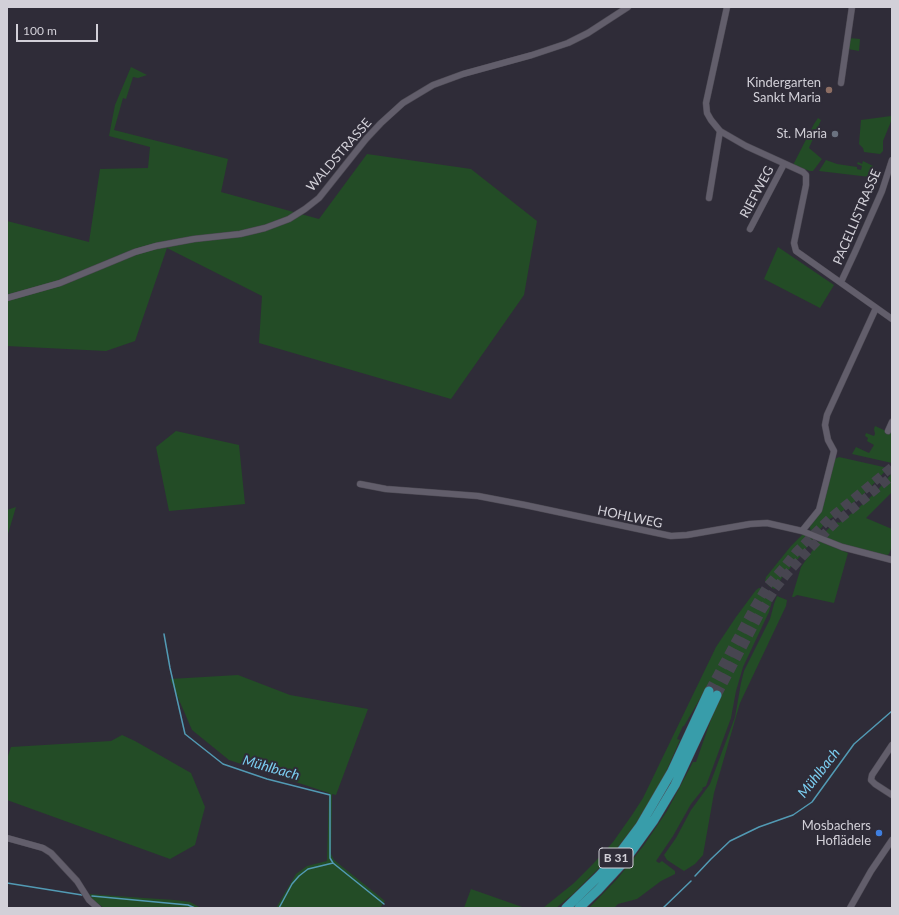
<!DOCTYPE html>
<html>
<head>
<meta charset="utf-8">
<style>
	body { margin:0 }
	#map { position:relative; width:899px; height:915px; overflow:hidden; background:#2f2c38; font-family:Lato,sans-serif }
	canvas { display:block }
	.frame { position:absolute; inset:0; border:8px solid #d2d0d8; pointer-events:none }
	.scale { position:absolute; left:16px; top:24px; width:82px; height:18px; box-sizing:border-box; border:2px solid #d2d0d8; border-top:0; padding-left:5px; font-size:12px; line-height:14px; white-space:nowrap; color:#d2d0d8; -webkit-text-stroke:3px #2f2c38; paint-order:stroke }
</style>
</head>
<body>
<div id="map">
<canvas width="899" height="915"></canvas>
<div class="frame"></div>
<div class="scale">100 m</div>
</div>
<script>
const ctx = document.querySelector('canvas').getContext('2d');
ctx.lineJoin = 'round';
function fillPath(path, color) { ctx.fillStyle = color; ctx.fill(path, 'evenodd'); }
const poly = rows => new Path2D(rows.map(r => 'M' + r).join(''));
function stroke(path, color, width, dash) { ctx.strokeStyle = color; ctx.lineWidth = width; ctx.lineCap = dash ? 'butt' : 'round'; ctx.setLineDash(dash || []); ctx.stroke(path); }
function write(font, color, halo, rows, align = 'center') {
  ctx.font = font + ' Lato,sans-serif'; ctx.lineWidth = 4; ctx.setLineDash([]); ctx.textBaseline = 'middle'; ctx.strokeStyle = halo; ctx.fillStyle = color; for (const [text, x, y, turn = 0] of rows) {
    ctx.save(); ctx.translate(x, y); ctx.rotate((+turn || 0) * Math.PI / 180); ctx.textAlign = isNaN(turn) ? turn : align; if (halo) ctx.strokeText(text, 0, 0); ctx.fillText(text, 0, 0); ctx.restore();
  }
}
fillPath(poly([
	[849,38,860,39,859,51,848,49],
	[131,67,147,75,138,78,133,77,126,99,123,98,114,130,228,159,221,192,319,219,367,154,471,169,537,221,524,295,451,399,259,343,262,296,167,248,135,341,106,351,7,346,7,221,89,242,100,169,148,168,150,147,109,136,115,105],
	[891,116,892,119,883,141,883,151,880,154,864,152,863,148,859,144,861,120],
	[818,118,821,120,809,148,822,159,813,171,810,171,793,165,814,124],
	[826,160,837,164,857,167,857,169,861,170,862,166,857,164,858,162,862,164,863,161,873,166,870,177,819,171],
	[778,247,834,285,820,308,764,279],
	[892,424,892,463,852,454,856,447,869,453,874,445,867,441,868,438,865,436,866,433,874,436,875,434,874,429,875,426,886,431,885,433,887,434],
	[176,431,239,445,245,504,169,511,156,447],
	[839,457,888,468,867,491,847,508,827,521,816,534,811,531,809,525,821,510,835,459],
	[892,473,892,492,866,518,892,529,892,546,889,554,885,556,843,545,821,536,830,527,838,522,839,523,856,510,876,492],
	[16,507,7,537,7,510],
	[803,534,813,539,802,554,781,579,777,588,774,589,769,586,765,581,766,577,791,546],
	[819,541,848,553,834,603,797,595,794,597,792,597,801,567],
	[759,588,764,588,774,594,769,612,743,667,736,691,731,718,706,786,702,788,703,789,691,804,673,836,656,861,659,863,662,861,675,871,675,874,661,881,637,899,618,904,614,908,589,908,618,878,644,845,667,811,693,762,696,762,719,697,711,691,705,690,684,726,683,726,677,739,680,740,666,772,652,798,635,825,610,857,572,895,556,908,543,908,574,883,592,865,613,842,632,815,643,798,716,647,736,617,756,590],
	[777,596,787,600,786,606,740,703,714,793,703,855,695,864,684,871,667,860,664,855,676,838,691,810,710,784,735,717,741,683,744,671,770,619,774,604],
	[238,675,290,695,368,709,336,795,332,794,331,854,334,860,385,901,380,908,276,908,296,874,307,866,327,861,329,793,229,760,192,730,170,679],
	[122,735,135,741,191,773,205,807,195,845,170,859,7,800,7,759,11,747,111,741],
	[471,889,525,908,464,908],
	[89,894,144,898,175,900,190,902,201,908,104,908,93,900]
]), '#234c26');
stroke(poly([
	[164,634,170,668,185,734,223,764,267,779,330,795,330,858,333,863,384,904],
	[695,876,711,859,730,841,759,827,793,815,812,802,854,744,892,711],
	[7,883,82,895],
	[92,896,188,905,195,908],
	[279,908,292,884,299,876,308,869,333,863],
	[663,908,691,881]
]), '#529ab4', 1.5);
stroke(poly([
	[709,691,755,606,768,585,783,568,796,552,830,518,892,467],
	[717,695,762,610,775,589,787,574,802,557,834,524,892,476]
]), '#474550', 9, [9, 4.5]);
const minor = poly([
	[727,7,706,103,707,113,711,120,720,131,746,146,803,172,806,175,806,185,794,243,796,251,892,319],
	[841,83,852,7],
	[709,198,720,131],
	[750,229,784,164],
	[841,282,855,252,882,191,892,160],
	[7,298,60,283,135,252,156,246,194,239,240,234,265,228,289,219,305,209,319,198,366,139,381,123,403,103,433,85,463,74,532,55,568,43,588,33,628,7],
	[888,431,892,422],
	[360,484,386,489,478,496,525,505,671,536,687,535,750,524,767,523,802,531,842,547,892,560],
	[802,531,819,510,834,451,828,440,825,425,827,415,876,308],
	[892,745,872,775,871,780,875,784,892,795],
	[7,838,43,848,51,853,77,881,89,900,98,908],
	[850,908,871,871,892,840]
]);
const highway = poly([
	[566,908,599,876,619,854,640,826,672,771,709,691],
	[579,908,598,890,623,863,654,820,675,785,717,695]
]);
stroke(minor, '#4c4953', 7);
stroke(highway, '#4c4953', 10);
stroke(minor, '#625e6b', 6);
stroke(highway, '#389daa', 9);
for (const [x, y, r, color] of [
	[829,90,4,"#8d6e63"],
	[835,134,4,"#6b7280"],
	[879,833,4,"#3f7fe0"]
]) { const dot = new Path2D(); dot.arc(x, y, r, 0, 2 * Math.PI); ctx.fillStyle = color; ctx.fill(dot); stroke(dot, '#2f2c38', 1.5); }
for (const [x, y, w] of [
	[616,858,34]
]) { const box = new Path2D(); box.roundRect(x - w / 2, y - 10, w, 20, 3); ctx.fillStyle = '#2f2c38'; ctx.fill(box); stroke(box, '#d2d0d8', 1); }
write('bold 12px', '#d2d0d8', null, [
	["B 31",616,858]
]);
write('13px', '#d2d0d8', '#2f2c38', [
	["Kindergarten",821,83],
	["Sankt Maria",821,98],
	["St. Maria",827,134],
	["Mosbachers",871,826],
	["Hoflädele",871,841]
], 'right');
write('13px', '#d2d0d8', '#2f2c38', [
	["WALDSTRASSE",339,155,-49],
	["RIEFWEG",757,192,-62],
	["PACELLISTRASSE",857,217,-67],
	["HOHLWEG",630,517,12]
]);
write('italic 14px', '#7bcef1', '#2f2c38', [
	["Mühlbach",271,768,16],
	["Mühlbach",819,773,-52]
]);
</script>
</body>
</html>
